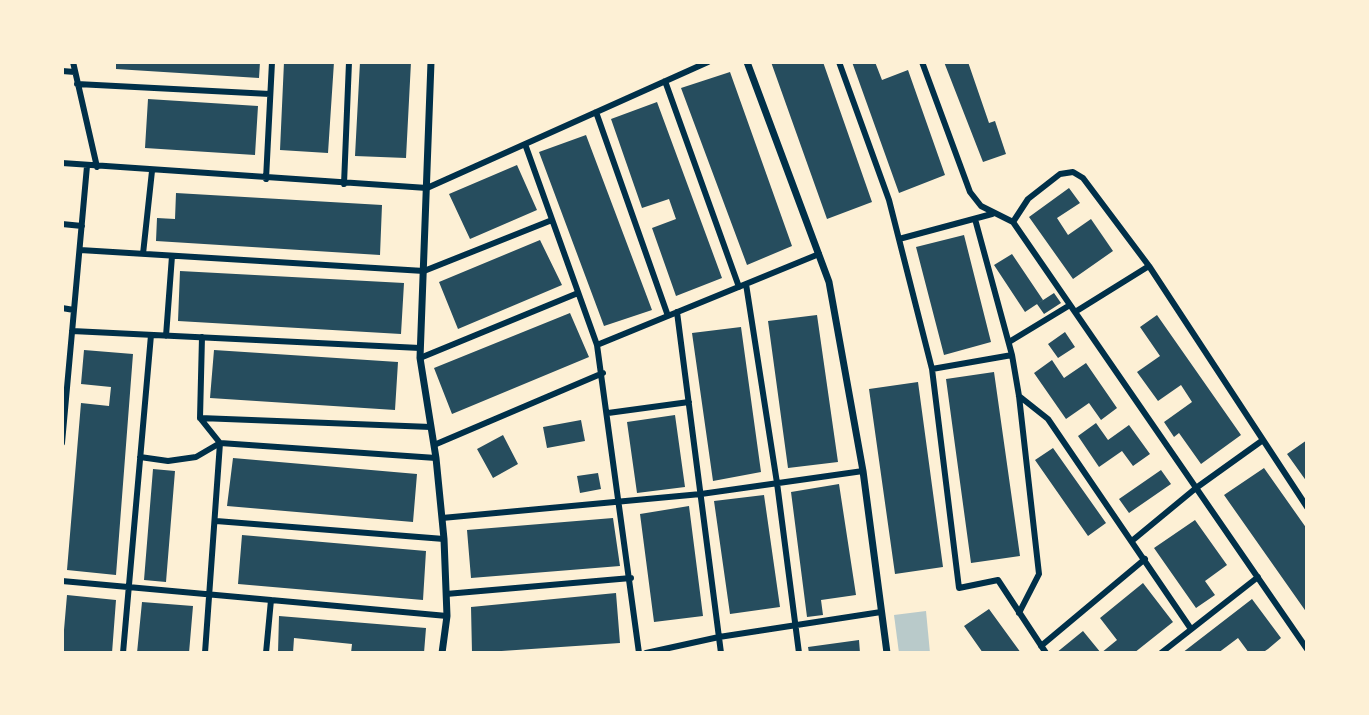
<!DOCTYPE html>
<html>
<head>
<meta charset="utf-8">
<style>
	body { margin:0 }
	#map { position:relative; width:1369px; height:715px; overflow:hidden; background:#fdf0d5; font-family:"Fira Sans",sans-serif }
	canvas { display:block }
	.frame { position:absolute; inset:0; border:64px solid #fdf0d5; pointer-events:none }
</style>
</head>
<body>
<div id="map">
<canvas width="1369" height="715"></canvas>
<div class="frame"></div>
</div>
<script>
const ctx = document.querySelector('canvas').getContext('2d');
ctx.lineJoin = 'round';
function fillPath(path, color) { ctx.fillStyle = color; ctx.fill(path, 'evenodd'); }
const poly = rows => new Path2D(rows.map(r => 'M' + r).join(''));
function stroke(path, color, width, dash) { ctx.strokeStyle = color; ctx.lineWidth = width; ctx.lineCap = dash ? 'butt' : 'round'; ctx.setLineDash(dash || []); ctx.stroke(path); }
fillPath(poly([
	[926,611,930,653,899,653,894,615]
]), '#b9caca');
fillPath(poly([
	[116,62,260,62,259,78,116,69],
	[284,62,334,62,328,153,280,150],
	[360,62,411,62,406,158,355,156],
	[771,62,823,62,872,202,827,219],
	[852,62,875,62,882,80,908,70,945,175,899,193],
	[944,62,968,62,989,123,995,121,1006,154,983,162],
	[730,72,792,246,747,265,681,88],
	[148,99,258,106,255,155,145,148],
	[657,102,722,278,676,296,652,228,676,219,669,199,642,208,611,119],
	[586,135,652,310,604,326,539,152],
	[517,165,537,210,470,239,449,194],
	[1069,188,1080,203,1057,218,1068,235,1091,219,1113,251,1073,279,1029,217],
	[176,193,382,205,380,255,156,241,157,218,175,219],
	[964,235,991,342,944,355,916,247],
	[540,240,562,285,458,329,439,282],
	[1012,254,1043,300,1025,312,994,265],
	[180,271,404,283,401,334,178,321],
	[1054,293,1061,303,1044,314,1037,304],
	[570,313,589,357,452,414,434,368],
	[817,315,838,462,788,468,768,321],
	[1157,315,1241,435,1201,464,1179,433,1174,437,1164,422,1192,402,1181,385,1158,401,1137,372,1160,356,1140,327],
	[741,327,761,472,713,481,692,333],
	[1065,332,1075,347,1058,358,1048,344],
	[84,350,133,354,116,575,67,570,81,403,109,406,111,387,81,384],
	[214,350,398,362,395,410,210,398],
	[1052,360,1064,378,1086,363,1117,408,1101,420,1089,403,1066,419,1034,373],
	[994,372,1020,556,971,563,946,379],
	[918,382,943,567,895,574,869,389],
	[675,415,685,487,637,493,627,422],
	[581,420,585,441,547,448,543,427],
	[1096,423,1108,440,1129,425,1150,454,1133,466,1122,451,1099,467,1078,436],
	[503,435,518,464,493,478,477,449],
	[1307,440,1307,482,1287,454],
	[1053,448,1106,523,1088,536,1035,460],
	[233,458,417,474,413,522,227,506],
	[1264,468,1307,529,1307,613,1224,495],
	[153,469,175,471,166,582,144,580],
	[1161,470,1171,484,1129,513,1119,499],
	[598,473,601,489,580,493,577,476],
	[839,484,856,595,821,600,823,615,807,617,791,492],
	[764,495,780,607,730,614,714,501],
	[689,506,703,616,654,622,640,514],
	[613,518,620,566,471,578,467,530],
	[1195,520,1227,565,1205,581,1215,595,1196,608,1154,548],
	[242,535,426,551,423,600,238,584],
	[1143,583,1173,622,1144,645,1134,653,1056,653,1083,631,1101,653,1117,640,1100,618],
	[616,593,620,643,472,653,471,607],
	[67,595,116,600,112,653,62,653],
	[1252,599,1281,638,1268,649,1262,653,1249,653,1238,638,1218,653,1182,653],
	[142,602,193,606,189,653,137,653],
	[989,609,1021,653,983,653,964,626],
	[279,616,426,628,424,653,351,653,352,644,294,638,293,653,278,653],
	[859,640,860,653,809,653,808,647]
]), '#264d5e');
stroke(poly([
	[73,62,97,167],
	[839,62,889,200,932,369,959,588,998,580,1046,653],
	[922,62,970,192,981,206,1013,222],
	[62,71,75,72],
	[665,81,739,287],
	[77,84,270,94],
	[596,112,668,316],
	[525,144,597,345,639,653],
	[62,163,427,188,708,62],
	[266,179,272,62],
	[344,184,349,62],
	[975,219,1012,355,1019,396,1039,574,1019,613],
	[1013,222,1307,649],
	[1013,222,1028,199,1060,174,1073,172,1083,178,1149,266,1307,507],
	[62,224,82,226],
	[899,239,992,214],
	[80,250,424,271,552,220],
	[143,254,152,171],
	[746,284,777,483,799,653],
	[62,308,74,310],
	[677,312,721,653],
	[1075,312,1149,266],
	[72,331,420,348],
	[166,336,172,256],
	[202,337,200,418,220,443,205,653],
	[1009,342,1070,305],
	[597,345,819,254],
	[420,358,578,293],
	[932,369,1012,355],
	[1019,396,1048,419,1191,629],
	[608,413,689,402],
	[200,418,431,427],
	[62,443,87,166],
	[220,443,436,458],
	[434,445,603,373],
	[140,457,168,461,196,457,220,443],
	[442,518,701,494,863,471],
	[216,521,444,539],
	[1133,540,1196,488,1263,440],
	[62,581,447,616],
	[446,594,631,578],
	[1041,646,1145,559],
	[123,653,151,335],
	[266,653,271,600],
	[646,653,719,637,881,612],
	[1161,653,1258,577]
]), '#003049', 6);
stroke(poly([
	[431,62,420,358,436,458,444,539,447,616,442,653],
	[747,62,829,282,863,471,887,653]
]), '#003049', 7);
</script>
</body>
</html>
